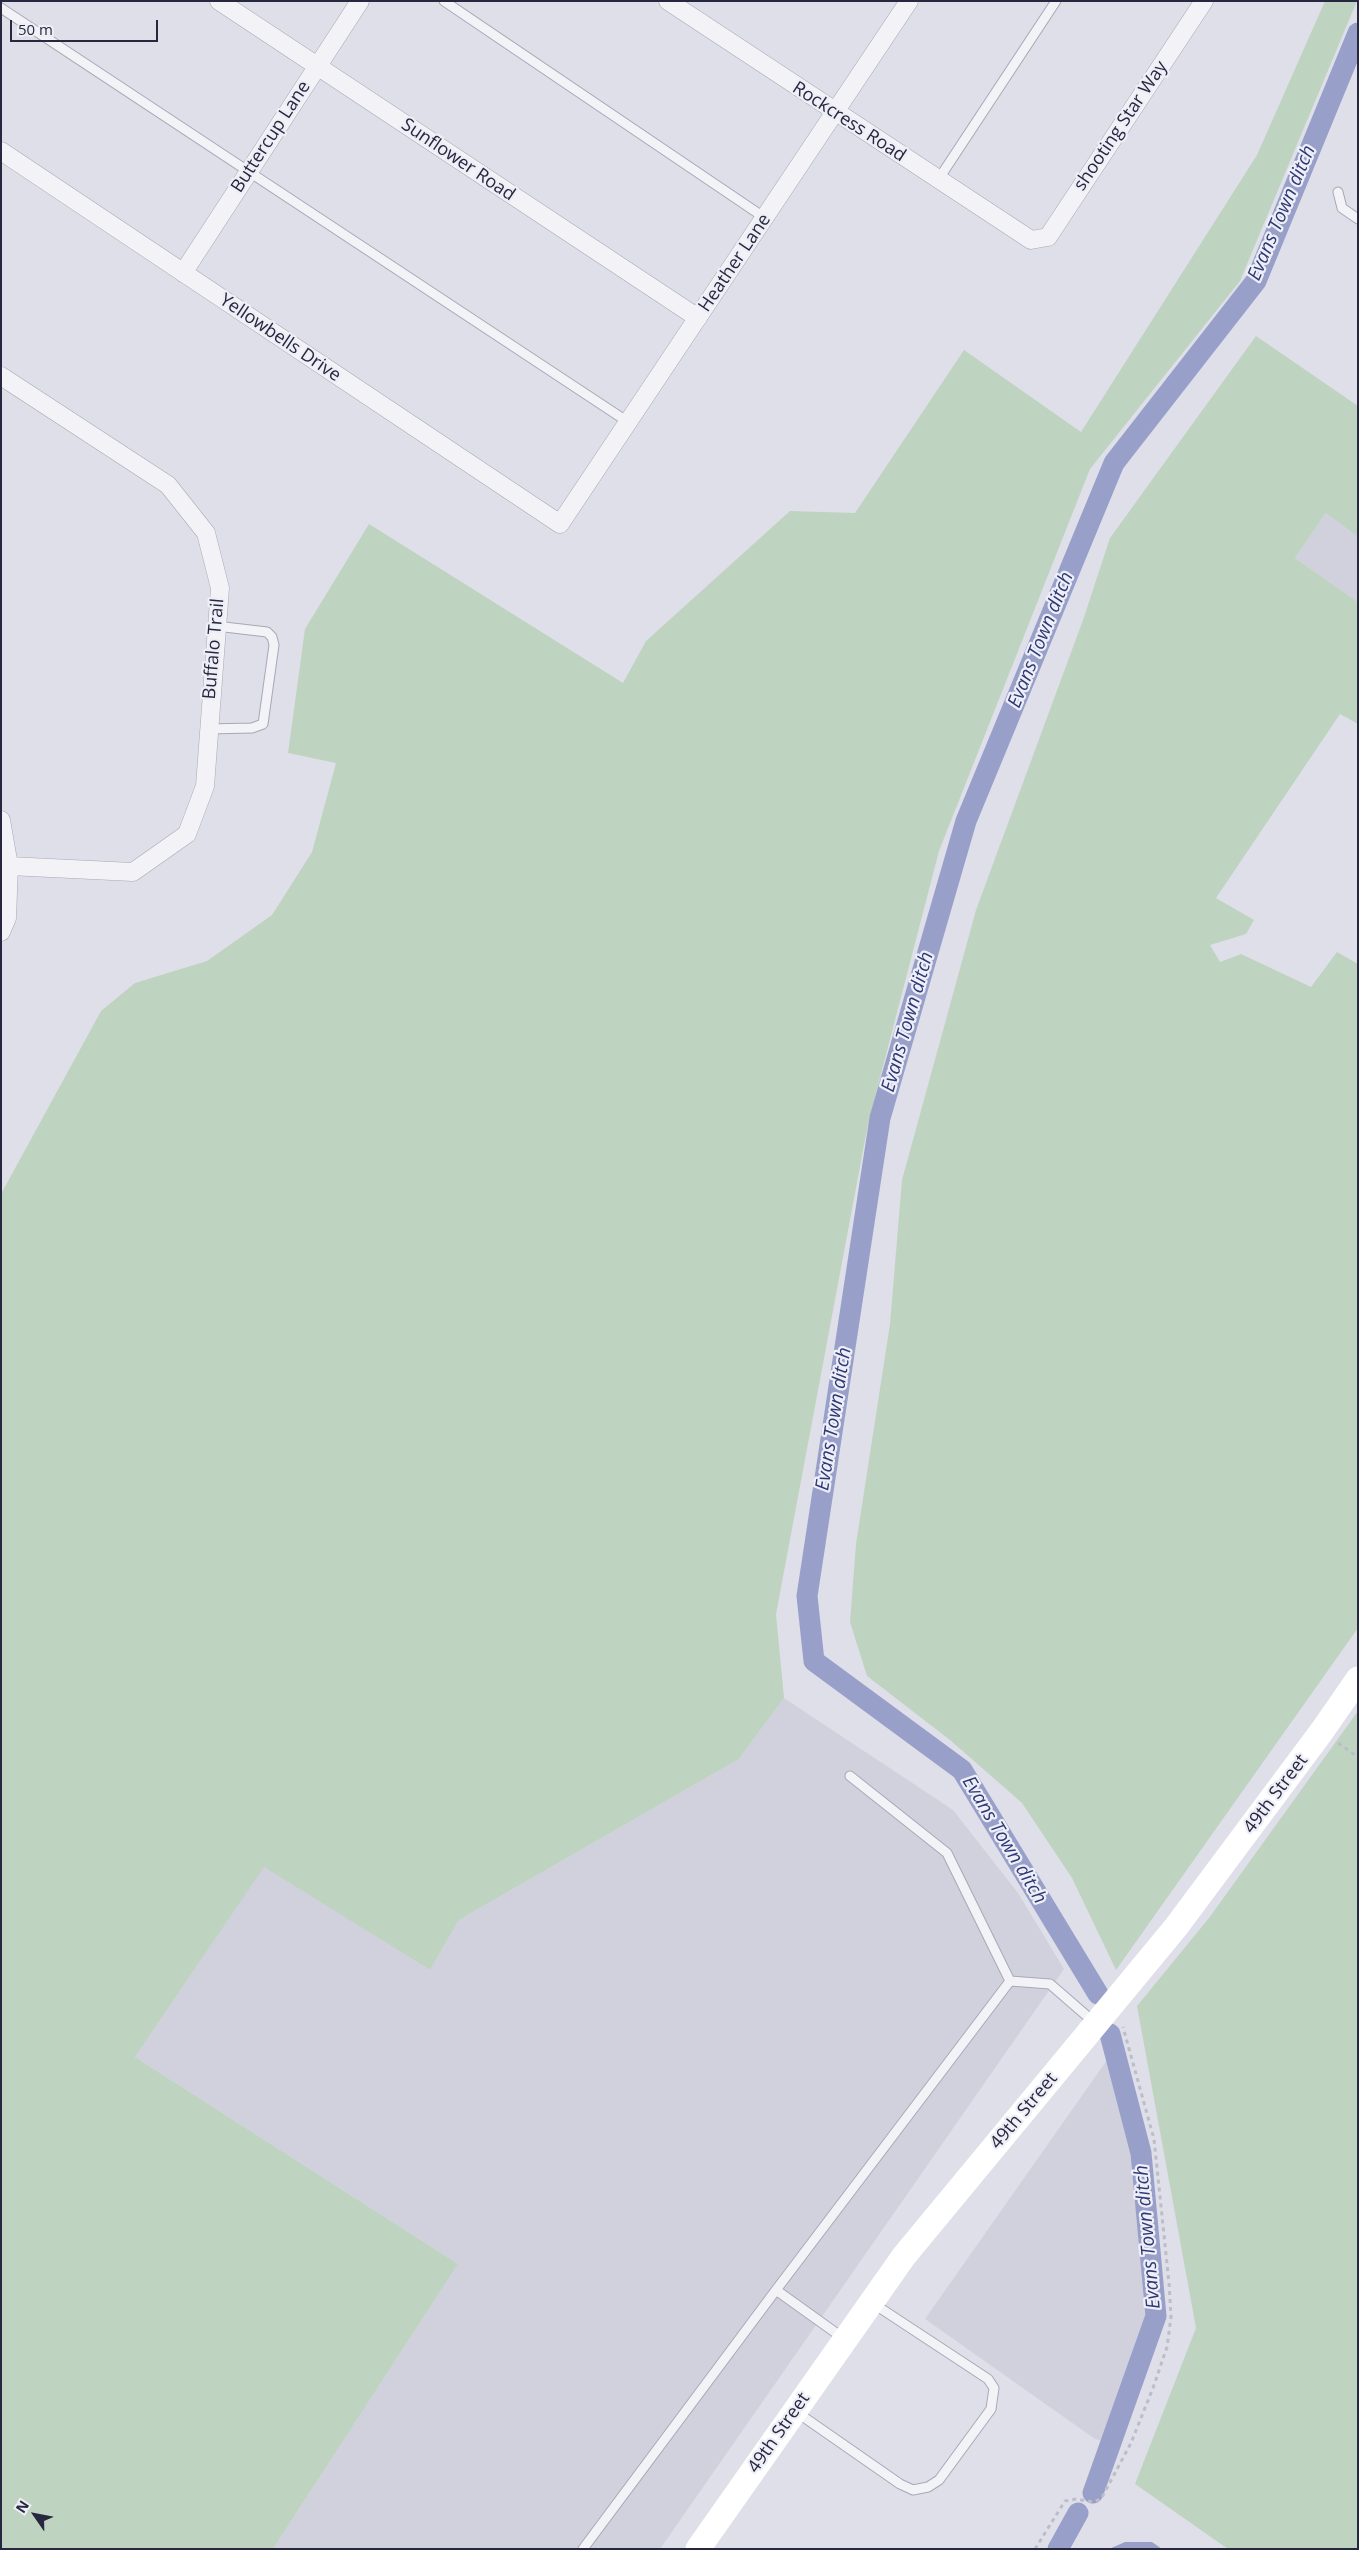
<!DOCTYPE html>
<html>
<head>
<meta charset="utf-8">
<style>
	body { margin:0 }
	#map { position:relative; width:1359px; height:2550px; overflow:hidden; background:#dfdfe9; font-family:"Open Sans",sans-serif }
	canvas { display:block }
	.frame { position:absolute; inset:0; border:2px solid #272840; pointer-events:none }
	.north { position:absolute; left:10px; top:2490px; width:50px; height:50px; -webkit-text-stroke:4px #eeeff6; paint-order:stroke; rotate:303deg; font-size:14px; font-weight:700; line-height:20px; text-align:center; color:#272840 }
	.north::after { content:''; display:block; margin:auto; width:18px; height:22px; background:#272840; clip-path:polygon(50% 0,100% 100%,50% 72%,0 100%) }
	.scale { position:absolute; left:10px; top:20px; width:148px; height:22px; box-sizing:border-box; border:2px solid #272840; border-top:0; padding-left:6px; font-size:15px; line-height:18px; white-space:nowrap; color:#272840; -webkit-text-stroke:4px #eeeff6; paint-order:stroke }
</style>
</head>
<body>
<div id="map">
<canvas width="1359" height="2550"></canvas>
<div class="frame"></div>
<div class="north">N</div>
<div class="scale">50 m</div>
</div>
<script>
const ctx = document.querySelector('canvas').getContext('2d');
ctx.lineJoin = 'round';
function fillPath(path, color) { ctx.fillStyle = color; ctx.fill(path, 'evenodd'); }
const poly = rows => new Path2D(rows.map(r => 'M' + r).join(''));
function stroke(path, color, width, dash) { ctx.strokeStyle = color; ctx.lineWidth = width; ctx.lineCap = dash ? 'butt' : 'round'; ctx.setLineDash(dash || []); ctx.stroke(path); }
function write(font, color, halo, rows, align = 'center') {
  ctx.font = font + ' "Open Sans",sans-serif'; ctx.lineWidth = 4.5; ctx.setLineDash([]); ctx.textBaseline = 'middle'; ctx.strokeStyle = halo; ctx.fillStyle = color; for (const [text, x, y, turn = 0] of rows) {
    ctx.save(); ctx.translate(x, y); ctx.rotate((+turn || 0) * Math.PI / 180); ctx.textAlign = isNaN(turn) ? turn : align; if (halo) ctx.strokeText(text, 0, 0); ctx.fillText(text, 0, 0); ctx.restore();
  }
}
fillPath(poly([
	[1326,513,1358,537,1358,602,1295,558],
	[784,1698,953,1810,1018,1893,1064,1969,660,2549,273,2549,458,2264,135,2057,264,1866,430,1970,459,1920,739,1759],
	[1107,2060,1134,2156,1151,2317,1104,2441,1095,2439,925,2319]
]), '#d1d1de');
fillPath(poly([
	[1325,1,1357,1,1240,281,1090,469,939,851,868,1124,776,1614,784,1698,739,1759,459,1920,430,1970,264,1867,135,2057,458,2264,273,2549,1,2549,1,1194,101,1011,135,983,207,961,272,915,312,852,336,763,288,753,305,629,369,524,623,683,646,641,790,511,855,513,964,350,1081,432,1257,155],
	[1256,336,1358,406,1358,537,1326,513,1295,558,1358,602,1358,724,1340,714,1216,898,1254,920,1246,934,1210,945,1220,962,1241,954,1311,987,1337,952,1358,964,1358,1628,1116,1970,1072,1878,1022,1803,950,1740,867,1676,850,1622,856,1544,890,1324,902,1180,976,910,1083,620,1110,538],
	[1358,1711,1358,2549,1228,2549,1135,2484,1196,2328,1137,2006,1209,1918]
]), '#bfd3c1');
fillPath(poly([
	[1125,2542,1152,2542,1162,2549,1109,2549]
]), '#98a0ca');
stroke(poly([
	[1098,1994,962,1770,814,1661,807,1596,880,1118,966,821,1114,463,1256,281,1358,33],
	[1093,2493,1156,2316,1141,2153,1110,2034],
	[1058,2549,1078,2513]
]), '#98a0ca', 21);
const lane = poly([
	[444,1,765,218],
	[1,8,628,422],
	[938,180,1056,1],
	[1338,192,1342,208,1358,219],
	[208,729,252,728,263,724,274,645,272,637,267,632,216,626],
	[1010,1981,1050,1984,1095,2023],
	[843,2338,776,2290,1010,1981,947,1853,850,1776],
	[795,2411,900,2484,913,2490,928,2487,939,2480,991,2409,994,2388,988,2379,874,2304],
	[583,2549,776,2290]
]);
const street = poly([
	[219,1,698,318],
	[668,1,1031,240,1048,237,1204,1],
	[1,151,560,524,909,1],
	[183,273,360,1],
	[1,376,168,485,206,533,220,588,205,786,187,834,133,872,9,866],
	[1,820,9,866,7,918,1,932]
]);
stroke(lane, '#a8a8b6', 11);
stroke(street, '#a8a8b6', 19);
stroke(poly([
	[1338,1743,1358,1757],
	[1035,2549,1065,2501,1076,2499,1093,2502,1101,2499,1131,2443,1153,2388,1167,2347,1171,2317,1169,2283,1154,2139,1123,2027]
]), '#bdbdc7', 3, [4, 4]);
stroke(lane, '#f2f2f7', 9);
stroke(street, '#f2f2f7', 18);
stroke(poly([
	[698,2549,904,2256,1176,1927,1322,1731,1358,1679]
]), '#fff', 25);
write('18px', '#272840', '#eeeff6', [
	["Rockcress Road",849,122,33],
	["shooting Star Way",1121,126,-56],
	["Buttercup Lane",271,137,-57],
	["Sunflower Road",458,160,34],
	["Heather Lane",735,263,-56],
	["Yellowbells Drive",280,338,34],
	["Buffalo Trail",214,649,-85],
	["49th Street",1276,1794,-53],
	["49th Street",1024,2111,-50],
	["49th Street",779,2433,-55]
]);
write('italic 19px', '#2f3876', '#eeeff6', [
	["Evans Town ditch",1282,213,-67],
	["Evans Town ditch",1041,640,-68],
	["Evans Town ditch",908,1022,-74],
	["Evans Town ditch",834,1419,-81],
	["Evans Town ditch",1004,1840,59],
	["Evans Town ditch",1148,2237,-95]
]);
</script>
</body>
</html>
